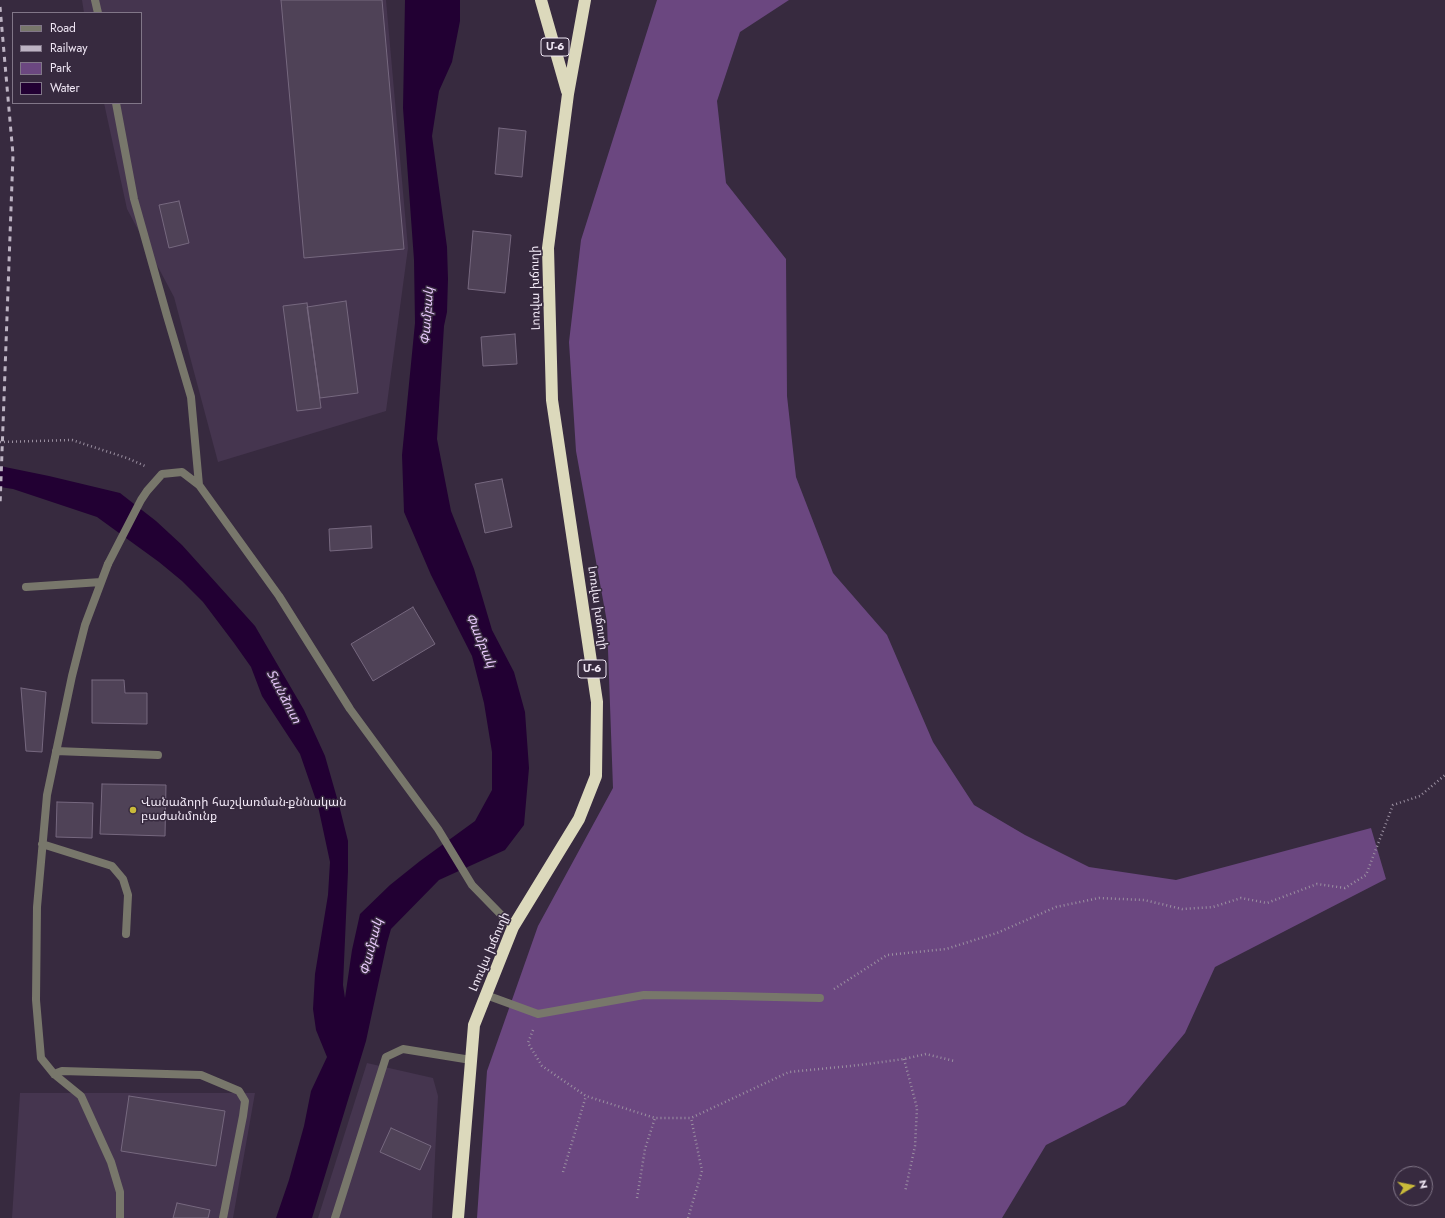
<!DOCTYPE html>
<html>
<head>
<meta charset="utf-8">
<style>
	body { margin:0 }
	#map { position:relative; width:1445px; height:1218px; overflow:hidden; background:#372a3f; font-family:Jost,sans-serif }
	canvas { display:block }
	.legend { position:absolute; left:12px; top:12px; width:130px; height:92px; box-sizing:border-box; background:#372a3f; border:1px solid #817688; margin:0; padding:5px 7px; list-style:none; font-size:12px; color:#f0e7f5 }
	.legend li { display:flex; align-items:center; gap:8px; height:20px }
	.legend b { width:20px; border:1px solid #817688 }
	.north { position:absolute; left:1393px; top:1166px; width:40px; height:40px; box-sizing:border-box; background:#372a3f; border:1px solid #817688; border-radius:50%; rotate:80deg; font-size:11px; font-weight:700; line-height:16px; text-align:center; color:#f0e7f5 }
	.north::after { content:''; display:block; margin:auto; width:14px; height:18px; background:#c9ba3a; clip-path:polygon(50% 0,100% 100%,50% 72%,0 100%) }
</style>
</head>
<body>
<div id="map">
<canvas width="1445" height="1218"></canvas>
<ul class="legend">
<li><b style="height:5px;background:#78776b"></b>Road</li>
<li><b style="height:5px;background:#bdb3c3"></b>Railway</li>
<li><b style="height:11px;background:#6b4780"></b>Park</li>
<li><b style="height:11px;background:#203"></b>Water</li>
</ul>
<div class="north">N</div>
</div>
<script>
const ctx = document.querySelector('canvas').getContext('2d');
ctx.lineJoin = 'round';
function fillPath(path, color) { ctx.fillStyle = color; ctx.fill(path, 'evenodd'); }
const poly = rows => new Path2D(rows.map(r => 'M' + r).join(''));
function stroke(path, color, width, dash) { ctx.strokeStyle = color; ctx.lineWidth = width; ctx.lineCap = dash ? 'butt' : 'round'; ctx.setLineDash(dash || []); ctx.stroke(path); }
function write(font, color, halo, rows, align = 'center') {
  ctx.font = font + ' Jost,"Noto Sans Armenian",sans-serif'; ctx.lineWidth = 3; ctx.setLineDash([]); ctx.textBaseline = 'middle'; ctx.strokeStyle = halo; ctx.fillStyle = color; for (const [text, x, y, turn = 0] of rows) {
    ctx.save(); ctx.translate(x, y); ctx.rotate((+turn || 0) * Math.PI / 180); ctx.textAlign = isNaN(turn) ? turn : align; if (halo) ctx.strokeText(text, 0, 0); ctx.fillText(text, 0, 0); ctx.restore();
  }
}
fillPath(poly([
	[82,0,386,0,408,248,386,411,218,462,174,297,127,209,104,103,141,103,141,13,84,13],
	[367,1063,433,1078,438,1096,432,1218,318,1218],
	[20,1093,255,1093,233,1218,12,1218]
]), '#45354f');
fillPath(poly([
	[657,0,789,0,740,32,717,101,726,183,786,259,787,396,796,477,833,573,887,635,933,742,974,805,1025,835,1089,867,1176,880,1371,828,1386,879,1215,967,1185,1033,1125,1105,1046,1145,1002,1218,477,1218,487,1071,538,926,613,788,607,622,576,451,569,342,581,240]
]), '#6b4780');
fillPath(poly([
	[405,0,460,0,460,21,452,62,439,91,432,136,447,247,448,279,447,312,444,326,437,439,451,511,474,569,492,630,514,672,525,712,529,768,524,825,505,850,439,880,391,929,387,943,366,1041,312,1218,276,1218,289,1180,304,1126,311,1091,327,1057,316,1030,313,1009,315,974,328,895,330,862,318,806,300,754,262,696,251,667,234,643,203,602,182,581,159,562,97,517,13,489,0,487,0,466,49,476,120,493,156,521,182,545,255,626,304,710,325,756,339,805,348,841,348,871,343,985,345,998,352,950,360,914,390,885,420,861,475,821,492,790,492,752,484,703,472,656,431,575,404,512,402,455,415,323,414,260,403,108]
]), '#203');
const building = poly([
	[281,0,382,0,404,249,304,258,281,0],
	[499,128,526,131,522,177,495,174,499,128],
	[179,201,189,243,169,248,159,205,179,201],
	[473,231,511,235,505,293,468,289,473,231],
	[346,301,358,393,320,398,307,307,346,301],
	[307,303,321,408,297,411,283,306,307,303],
	[515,334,517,364,483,366,481,337,515,334],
	[502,479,512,527,485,533,475,484,502,479],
	[371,526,372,548,330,551,329,529,371,526],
	[413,607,435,644,373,681,351,644,413,607],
	[92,680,124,680,125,693,147,693,147,724,92,723,92,680],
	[21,688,46,692,42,752,26,751,21,688],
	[102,784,166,785,165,836,100,834,102,784],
	[57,802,93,803,92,838,56,837,57,802],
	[129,1096,225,1111,216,1166,121,1151,129,1096],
	[391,1128,431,1146,420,1170,380,1152,391,1128],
	[177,1203,210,1210,208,1218,173,1218,177,1203]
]);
fillPath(building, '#4f4257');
stroke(building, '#76687f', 1);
stroke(poly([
	[0,442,72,440,127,458,145,466],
	[834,989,887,955,946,949,997,933,1056,907,1099,898,1144,900,1182,909,1213,907,1241,898,1267,903,1317,884,1345,888,1366,875,1393,805,1420,796,1445,775],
	[533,1030,528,1043,542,1066,586,1096,655,1118,691,1118,789,1072,860,1065,904,1059,926,1054,954,1061],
	[904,1059,917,1108,915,1146,905,1192],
	[563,1172,586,1096],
	[637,1198,645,1149,655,1118],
	[688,1218,702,1171,691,1118]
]), '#9b90a1', 2.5, [1, 3]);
stroke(poly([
	[108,564,85,625,72,676,47,795,37,907,36,1000,41,1058,54,1074,81,1096,111,1162,120,1192,120,1218],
	[26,587,101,582],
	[56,751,158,755],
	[42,844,112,866,123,879,128,895,126,934],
	[486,995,538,1014,644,995,730,996,820,998],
	[54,1074,62,1071,201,1075,239,1091,245,1101,243,1116,223,1218],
	[335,1218,386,1057,403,1049,471,1060]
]), '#78776b', 8);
stroke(poly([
	[95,0,98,13],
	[116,103,134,199,167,316,191,397,199,485],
	[108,564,141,500,147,491,162,474,182,472,199,485,279,596,350,709,438,829,472,885,513,927]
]), '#78776b', 8);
stroke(poly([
	[541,0,567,91],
	[458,1218,474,1025,513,927,579,819,596,776,597,702,552,400,548,248,568,94,585,0]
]), '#dcd9bc', 12);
stroke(poly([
	[0,7,13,155,0,506]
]), '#bdb3c3', 3, [5, 5]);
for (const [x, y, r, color] of [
	[133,810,4,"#c9ba3a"]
]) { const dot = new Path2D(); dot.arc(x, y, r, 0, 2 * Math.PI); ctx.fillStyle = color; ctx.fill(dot); stroke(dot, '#372a3f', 1.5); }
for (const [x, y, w] of [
	[555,47,28],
	[592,669,28]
]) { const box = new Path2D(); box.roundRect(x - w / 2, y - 9, w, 18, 3); ctx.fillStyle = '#372a3f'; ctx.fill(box); stroke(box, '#f0e7f5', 1); }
write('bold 11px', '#f0e7f5', null, [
	["Մ-6",555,47],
	["Մ-6",592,669]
]);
write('12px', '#f0e7f5', '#372a3f', [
	["Լոռվա խճուղի",536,288,-91],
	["Լոռվա խճուղի",597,608,82],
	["Լոռվա խճուղի",490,952,-67]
]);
write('12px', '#f0e7f5', '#372a3f', [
	["Վանաձորի հաշվառման-քննական",141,803],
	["բաժանմունք",141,817]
], 'left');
write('italic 13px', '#e9c9fd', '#372a3f', [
	["Փամբակ",428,316,-86],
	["Փամբակ",480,641,67],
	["Տանձուտ",283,697,62],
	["Փամբակ",372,947,-76]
]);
</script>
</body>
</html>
